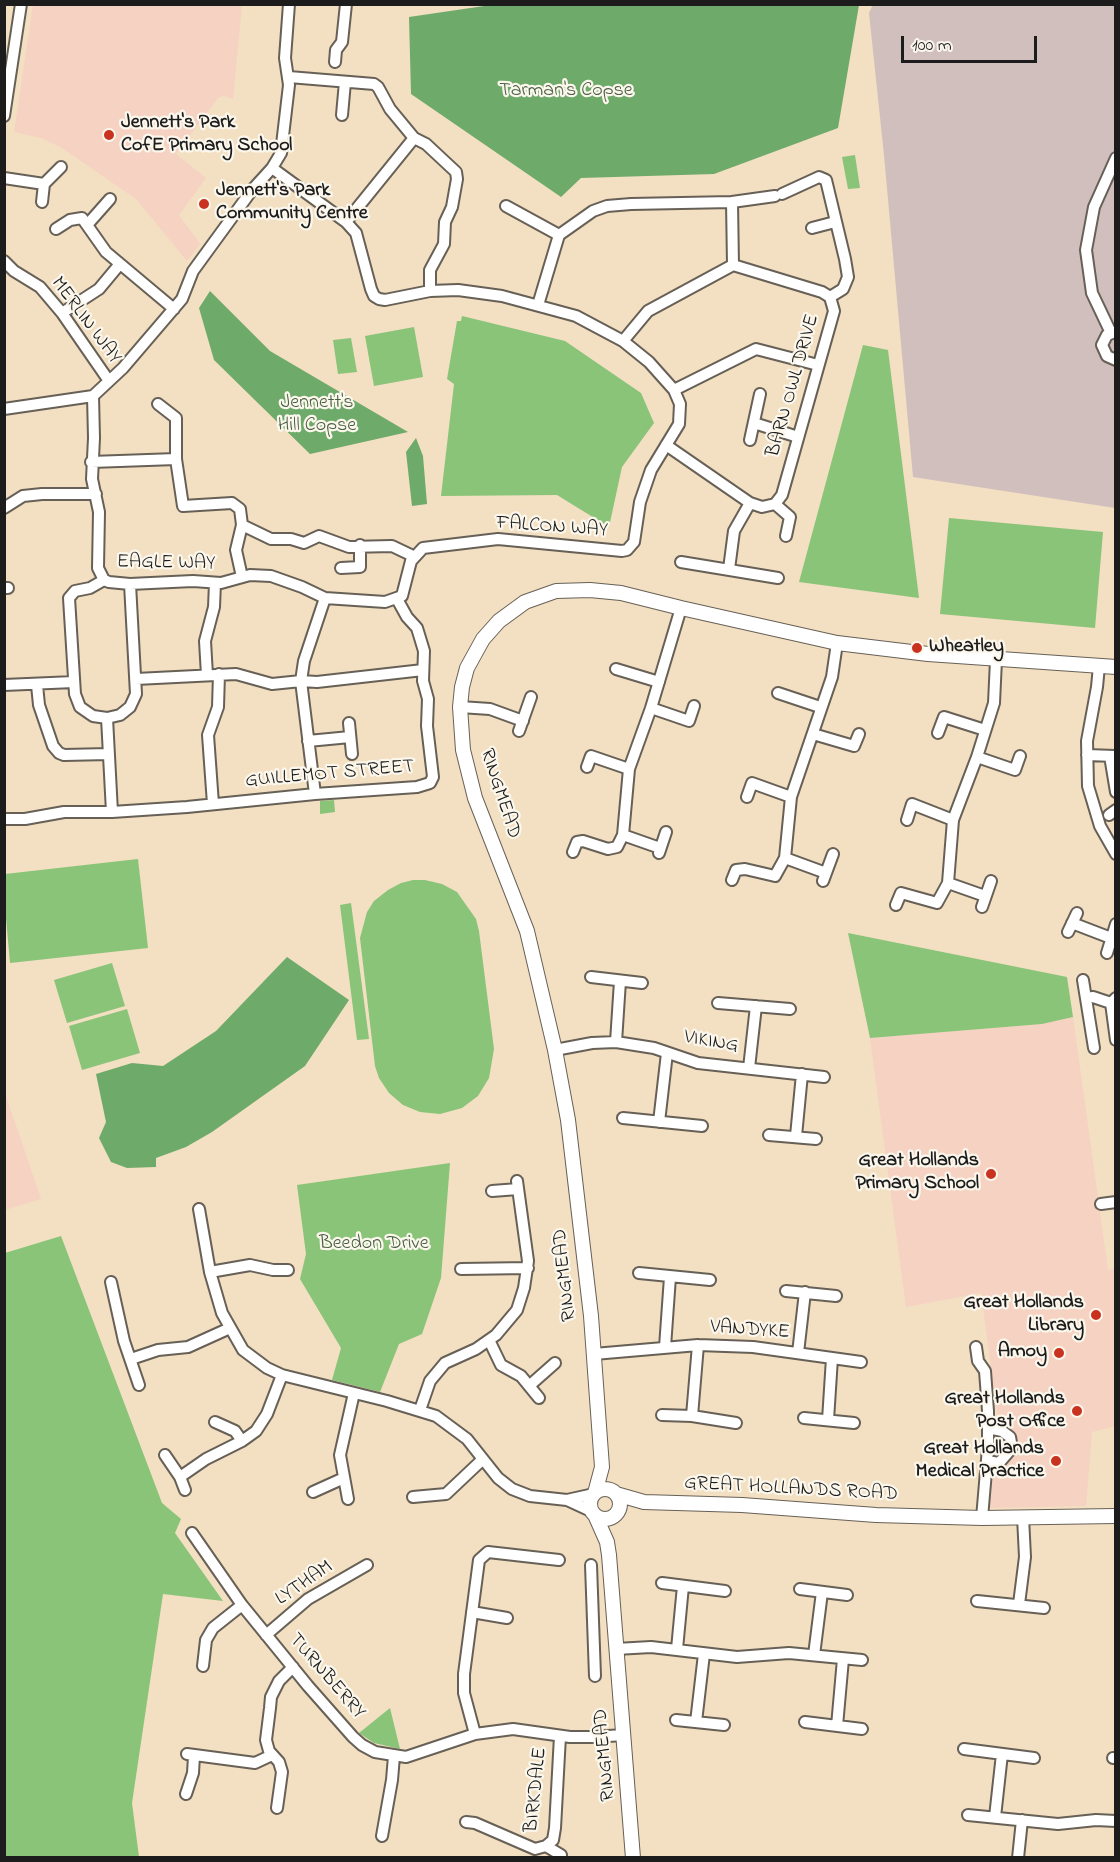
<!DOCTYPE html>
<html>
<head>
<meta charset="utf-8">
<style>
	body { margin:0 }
	#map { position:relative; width:1120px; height:1862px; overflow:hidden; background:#f3dfc2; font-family:"Indie Flower",sans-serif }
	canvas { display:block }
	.frame { position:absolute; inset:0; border:6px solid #1c1c1c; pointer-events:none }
	.scale { position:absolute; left:901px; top:36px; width:136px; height:27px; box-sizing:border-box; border:3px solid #1c1c1c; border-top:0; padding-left:8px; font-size:18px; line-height:21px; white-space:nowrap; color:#1c1c1c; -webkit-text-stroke:4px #fbf7ec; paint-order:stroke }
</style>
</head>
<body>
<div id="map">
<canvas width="1120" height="1862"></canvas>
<div class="frame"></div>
<div class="scale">100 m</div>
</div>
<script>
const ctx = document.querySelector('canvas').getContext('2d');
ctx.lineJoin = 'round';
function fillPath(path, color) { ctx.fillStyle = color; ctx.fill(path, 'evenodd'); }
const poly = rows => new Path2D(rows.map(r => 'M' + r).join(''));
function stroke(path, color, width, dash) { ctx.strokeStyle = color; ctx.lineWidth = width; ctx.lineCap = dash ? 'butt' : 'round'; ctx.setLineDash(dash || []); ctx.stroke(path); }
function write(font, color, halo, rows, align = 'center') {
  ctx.font = font + ' "Indie Flower",sans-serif'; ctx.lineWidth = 4.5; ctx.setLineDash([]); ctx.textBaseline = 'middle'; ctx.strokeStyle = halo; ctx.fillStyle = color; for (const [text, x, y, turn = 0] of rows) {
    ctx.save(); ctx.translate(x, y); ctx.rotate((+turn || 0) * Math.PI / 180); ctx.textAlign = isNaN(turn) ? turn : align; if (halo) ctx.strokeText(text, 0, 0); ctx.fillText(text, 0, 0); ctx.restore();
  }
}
fillPath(poly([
	[33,5,242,5,233,99,224,96,218,98,176,154,206,178,179,215,200,244,187,261,136,199,62,148,41,138,14,132],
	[1073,1017,1108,1270,1116,1268,1115,1426,1092,1432,1086,1506,987,1508,998,1419,981,1293,906,1307,870,1038,1042,1024],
	[5,1093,41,1199,5,1210,4,1210]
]), '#f5d2c2');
fillPath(poly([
	[873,4,1115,5,1115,508,913,477,884,155,869,13]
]), '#d1bfbd');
fillPath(poly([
	[855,155,860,188,848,189,842,157],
	[462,316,565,341,641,393,654,423,622,467,609,527,557,495,441,496,454,384,447,379,457,321,461,321],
	[414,327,423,377,374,386,365,336],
	[351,338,357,372,338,374,333,340],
	[863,345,888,350,919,598,799,582],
	[949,518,1103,532,1095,628,940,614],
	[334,800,335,812,320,814,320,801],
	[138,859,148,948,10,963,5,907,5,874],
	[413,880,425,880,442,884,457,892,476,919,479,931,494,1049,489,1078,478,1096,462,1108,440,1114,420,1112,403,1105,389,1093,379,1078,375,1066,360,938,367,912,374,901,388,890,401,883],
	[351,903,369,1039,357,1040,340,905],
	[848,933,1067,977,1073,1017,1042,1024,870,1038],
	[112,963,125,1006,67,1023,54,980],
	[127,1009,140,1053,82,1070,69,1026],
	[450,1163,441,1278,422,1334,399,1344,380,1392,332,1380,341,1348,300,1279,306,1254,297,1185],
	[61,1236,162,1503,181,1519,175,1533,223,1601,163,1594,132,1803,139,1857,5,1857,5,1253],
	[390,1708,400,1749,374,1743,359,1733]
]), '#89c479');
fillPath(poly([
	[491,5,859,5,838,128,714,174,581,178,561,197,411,94,409,17],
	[210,291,270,351,408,432,310,454,214,360,199,308],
	[416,438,423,456,427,504,412,506,406,452],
	[287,957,349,1000,305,1066,212,1132,186,1147,156,1158,156,1167,127,1168,111,1162,99,1138,106,1122,96,1074,132,1063,163,1066,216,1031]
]), '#6eaa69');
const minor = poly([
	[335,62,336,50,342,42,346,4],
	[289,77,374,84,378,87,390,109,414,138,426,144,456,172,457,179,452,207,445,222,444,244,430,270,430,291],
	[342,115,345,82],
	[4,116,21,4],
	[4,178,44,184],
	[782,194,819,177,826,180,845,259,848,277,843,289,830,297],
	[42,202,44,184,61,167],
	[506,206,559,235],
	[346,222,414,138],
	[87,225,110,199],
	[812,228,835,222],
	[56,229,70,220,82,218,106,252,174,309],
	[4,261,14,271,40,287,62,313,109,381],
	[733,265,732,202,775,196],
	[538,305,559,235,593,211,607,206,631,204,732,202],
	[62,313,99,289,119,265],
	[1115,332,1107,335,1102,345,1107,356,1116,360],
	[1111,333,1092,293,1086,250,1094,207,1116,158],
	[623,341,648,311,733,265,822,292,830,297,834,311,782,495,775,504,762,507,750,503,666,445],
	[674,390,756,349,818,365],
	[93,396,94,438,92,479,99,512,98,568,104,580,109,582,130,584,193,581,221,583,250,575,271,576,302,587,325,598,385,602,402,596,411,561,423,548,498,539,622,551,627,550,634,542,640,502,651,470,679,424,680,404,674,390,649,362,623,341,576,316,502,296,458,290,430,291,385,300,379,299,374,296,371,289,356,233,346,222,272,168],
	[93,396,123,368,182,299,193,271,252,190,272,168,281,153,289,85,285,58,289,4],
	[158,404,176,418,176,459,183,506,232,503,240,509,242,525,236,550,242,577],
	[4,409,93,396],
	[754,423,798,437],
	[750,440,760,394],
	[91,462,176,459],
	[775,504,790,517,786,536],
	[4,508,23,496,42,494,96,494],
	[242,525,271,539,291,539,304,543,319,536,349,547,392,546,413,556],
	[681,562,778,578],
	[341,568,360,567,360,545],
	[729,569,734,531,750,503],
	[104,580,90,588,75,591,69,598,75,694,80,707,93,716,107,718,120,715,130,707,136,694,130,584],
	[4,588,8,588],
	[1099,666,1097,687,1087,741,1088,786,1100,826,1116,854],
	[616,669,659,682],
	[207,675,205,641,214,607,215,583],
	[136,679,236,674,272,684,301,681,317,682,423,670],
	[4,685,74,682],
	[37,685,39,705,53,746,59,753,64,755,109,754],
	[778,693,820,707],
	[460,707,490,709,523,721],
	[651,708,689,721,694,706],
	[107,718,112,812],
	[349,723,352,754],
	[519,731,531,697],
	[938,733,944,717,985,730],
	[813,734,854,746,859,734],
	[308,741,350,737],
	[1087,755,1115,756],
	[1110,756,1116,792],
	[977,757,1015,770,1020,756],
	[587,767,591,756,629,769],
	[315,794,301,681,304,661,325,598],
	[747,797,752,783,791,797],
	[213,804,208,735,218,707,219,674],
	[1109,815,1116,810],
	[4,819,25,819,64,812,112,812,187,807,315,794,417,787,430,783,433,777,427,726,428,699,423,681,424,651,417,628,407,617,397,599],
	[907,820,912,804,953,820],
	[623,835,660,848],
	[573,852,577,842,583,841,608,849,617,847,623,835,629,769,651,708,681,608],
	[659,853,666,832],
	[785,858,826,873],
	[732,880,736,870,745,869,775,876,785,858,791,797,832,677,837,643],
	[823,881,833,854],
	[948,883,985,896],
	[896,905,901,893,937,903,948,883,953,820,977,757,994,703,996,660],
	[982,907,991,881],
	[1072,923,1111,938],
	[1068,932,1077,913],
	[1107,953,1116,924],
	[591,977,642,983],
	[1083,980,1094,1048],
	[1086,998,1093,997,1111,1003],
	[1116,998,1111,1003,1116,1040],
	[718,1003,790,1009],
	[616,1042,620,981],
	[555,1050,592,1043,616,1042,654,1048,698,1063,824,1077],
	[749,1068,756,1006],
	[623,1118,702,1126],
	[659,1122,667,1053],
	[769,1135,816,1139],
	[796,1136,802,1074],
	[492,1191,518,1189],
	[1101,1204,1116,1202],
	[199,1209,210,1272,222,1313,243,1350,267,1368,282,1375,387,1401,436,1416,467,1439,498,1478,512,1489,530,1496,567,1500,593,1512],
	[461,1269,528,1268],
	[210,1272,250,1265,273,1270,288,1270],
	[639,1273,710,1280],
	[111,1282,124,1341,139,1385],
	[786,1291,836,1296],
	[489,1340,501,1365,521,1376,539,1398],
	[665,1347,670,1277],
	[976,1347,978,1361,985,1371,988,1411,988,1448,982,1518],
	[798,1353,805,1292],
	[594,1354,698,1345,753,1347,861,1362],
	[131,1359,158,1350,188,1347,230,1328],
	[529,1386,555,1363],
	[420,1410,430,1381,445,1363,476,1349,496,1335,517,1310,524,1288,528,1261,517,1181],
	[662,1415,692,1416,736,1423],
	[692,1416,698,1345],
	[804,1418,854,1423],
	[828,1420,832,1358],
	[215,1422,235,1431,242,1441],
	[165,1455,180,1477,185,1490],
	[987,1461,999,1463,1012,1448,1010,1437,1002,1431,988,1428],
	[180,1477,206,1459,242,1441,256,1431,267,1414,282,1375],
	[313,1492,344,1478],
	[413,1497,446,1494,482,1460],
	[348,1499,340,1455,354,1393],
	[567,1500,594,1494],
	[192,1533,242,1605,308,1686,353,1737,362,1745,375,1752,406,1757,475,1734,513,1729,570,1737,592,1737,624,1735],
	[591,1565,595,1676],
	[662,1583,725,1591],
	[800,1589,847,1595],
	[977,1601,1044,1608],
	[1019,1604,1025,1557,1023,1517],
	[472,1612,507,1618],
	[266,1635,308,1599,367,1565],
	[616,1649,651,1647,737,1657,789,1653,862,1660],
	[677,1649,683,1586],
	[814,1655,822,1592],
	[203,1666,206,1640,213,1628,242,1605],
	[676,1720,724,1725],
	[696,1722,704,1654],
	[805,1722,862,1729],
	[837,1726,843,1659],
	[475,1734,464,1693,464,1674,479,1560,488,1552,559,1560],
	[964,1749,1034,1758],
	[187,1754,255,1763,272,1755],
	[1113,1758,1116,1758],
	[186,1794,193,1773,194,1756],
	[277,1808,282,1772,279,1762,269,1751,266,1740,270,1708,271,1697,279,1681,293,1667],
	[968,1815,1058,1824,1096,1820,1116,1821],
	[995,1817,1002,1754],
	[466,1822,475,1823,535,1849,546,1846,561,1855],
	[382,1836,392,1780,394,1756],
	[546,1846,553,1840,555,1828,560,1736],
	[1018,1858,1022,1820]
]);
const tertiary = poly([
	'590 1504a15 15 0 1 1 30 0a15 15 0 1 1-30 0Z',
	[595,1493,602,1467,591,1316,568,1120,555,1050,527,931,475,798,463,750,460,707,462,687,467,668,483,639,499,621,525,602,556,591,590,590,621,593,681,608,837,643,928,654,1116,667],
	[616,1494,644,1502,742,1505,876,1515,982,1518,1116,1516],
	[595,1515,607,1542,609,1555,633,1858]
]);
stroke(minor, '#676056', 14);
stroke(tertiary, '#676056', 16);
stroke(minor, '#fff', 10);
stroke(tertiary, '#fff', 14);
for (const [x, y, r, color] of [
	[109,135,6,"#c8321e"],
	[204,204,6,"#c8321e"],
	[917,648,6,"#c8321e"],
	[991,1174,6,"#c8321e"],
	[1096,1315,6,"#c8321e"],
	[1059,1353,6,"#c8321e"],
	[1077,1411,6,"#c8321e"],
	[1056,1461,6,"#c8321e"]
]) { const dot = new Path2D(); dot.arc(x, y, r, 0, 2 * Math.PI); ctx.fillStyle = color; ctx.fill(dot); stroke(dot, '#fbf7ec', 2); }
write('20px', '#485f41', '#fbf7ec', [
	["Tarman's Copse",566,92],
	["Jennett's",317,404],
	["Hill Copse",317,427],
	["Beedon Drive",374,1245]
]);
write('bold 20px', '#1c1c1c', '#fbf7ec', [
	["Jennett's Park",121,124,"left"],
	["CofE Primary School",121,147,"left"],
	["Jennett's Park",216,192,"left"],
	["Community Centre",216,215,"left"],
	["Wheatley",929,648,"left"],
	["Great Hollands",979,1162],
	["Primary School",979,1185],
	["Great Hollands",1084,1304],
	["Library",1084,1327],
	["Amoy",1047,1353],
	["Great Hollands",1065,1400],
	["Post Office",1065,1423],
	["Great Hollands",1044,1450],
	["Medical Practice",1044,1473]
], 'right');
write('20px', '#1c1c1c', '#fbf7ec', [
	["MERLIN WAY",85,321,53],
	["BARN OWL DRIVE",794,386,-74],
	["FALCON WAY",552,528,4],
	["EAGLE WAY",166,564,1],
	["GUILLEMOT STREET",330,775,-5],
	["RINGMEAD",499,794,72],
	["VIKING",711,1043,10],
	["RINGMEAD",566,1275,-96],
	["VANDYKE",750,1331,4],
	["GREAT HOLLANDS ROAD",791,1490,3],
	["LYTHAM",305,1584,-34],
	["TURNBERRY",326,1677,49],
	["RINGMEAD",606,1755,-95],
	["BIRKDALE",537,1790,-84]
]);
</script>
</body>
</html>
